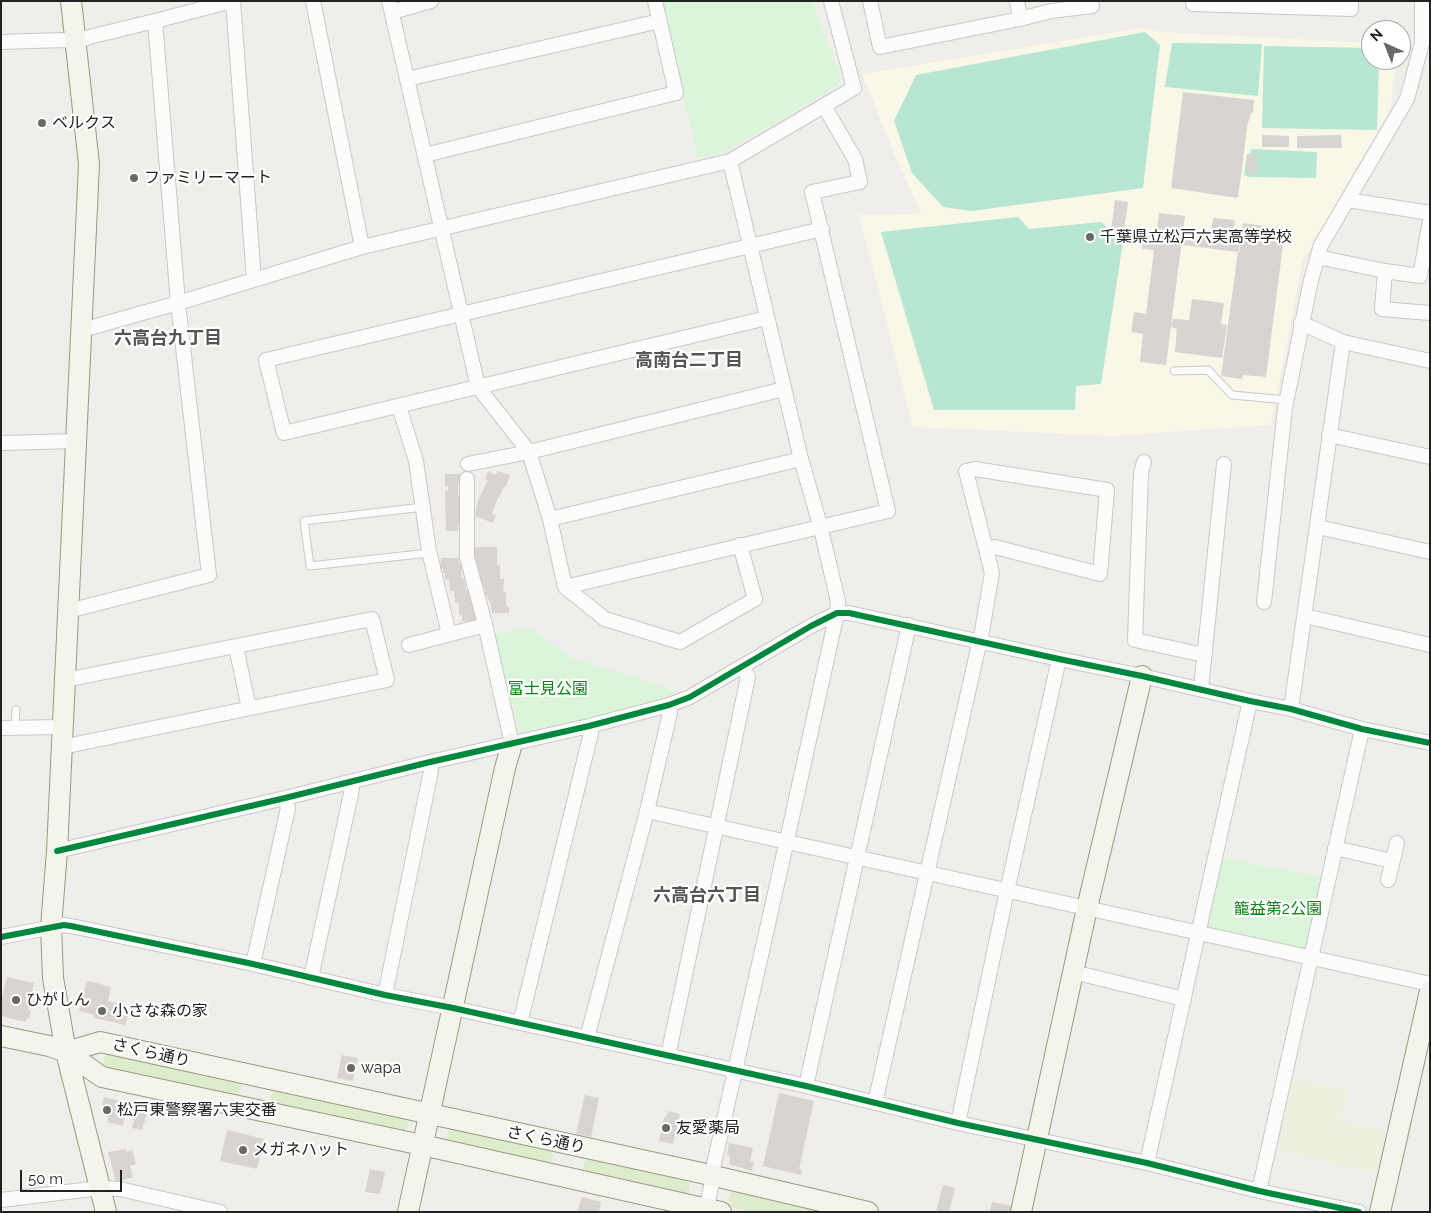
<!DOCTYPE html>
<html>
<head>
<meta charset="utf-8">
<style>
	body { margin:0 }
	#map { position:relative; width:1431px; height:1213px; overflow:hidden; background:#f0eeeb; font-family:Raleway,sans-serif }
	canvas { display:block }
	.frame { position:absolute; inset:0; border:2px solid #222; pointer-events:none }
	.north { position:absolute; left:1361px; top:20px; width:50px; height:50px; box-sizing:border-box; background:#fff; border:1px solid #a7a7a7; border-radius:50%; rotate:316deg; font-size:14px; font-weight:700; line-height:20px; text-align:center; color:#222 }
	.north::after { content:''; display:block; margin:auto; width:18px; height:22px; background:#6a6968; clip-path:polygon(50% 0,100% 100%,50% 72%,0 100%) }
	.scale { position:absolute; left:20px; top:1170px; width:102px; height:22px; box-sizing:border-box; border:2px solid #222; border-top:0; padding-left:6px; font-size:15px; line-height:18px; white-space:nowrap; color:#222; -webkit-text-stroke:4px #fff; paint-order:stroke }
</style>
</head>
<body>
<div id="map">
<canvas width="1431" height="1213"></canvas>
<div class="frame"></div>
<div class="north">N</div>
<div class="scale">50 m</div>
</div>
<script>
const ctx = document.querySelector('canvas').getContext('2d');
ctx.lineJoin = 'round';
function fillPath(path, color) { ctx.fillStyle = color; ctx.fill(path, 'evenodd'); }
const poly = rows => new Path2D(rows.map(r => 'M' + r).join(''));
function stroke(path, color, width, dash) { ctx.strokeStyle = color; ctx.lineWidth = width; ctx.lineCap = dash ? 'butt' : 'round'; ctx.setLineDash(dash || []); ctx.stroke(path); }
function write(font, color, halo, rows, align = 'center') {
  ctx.font = font + ' Raleway,"Noto Sans JP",sans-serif'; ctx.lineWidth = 4.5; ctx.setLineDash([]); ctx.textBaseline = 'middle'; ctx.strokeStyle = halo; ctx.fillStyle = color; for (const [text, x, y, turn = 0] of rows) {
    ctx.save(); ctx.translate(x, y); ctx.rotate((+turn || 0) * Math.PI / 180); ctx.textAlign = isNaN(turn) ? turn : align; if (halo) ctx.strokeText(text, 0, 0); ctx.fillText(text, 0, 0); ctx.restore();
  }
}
fillPath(poly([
	[1141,28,1161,32,1371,43,1371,60,1396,60,1391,108,1303,260,1271,425,1112,436,913,427,859,215,922,214,895,156,862,74]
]), '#f8f7e8');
fillPath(poly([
	[1292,1079,1349,1090,1339,1120,1387,1131,1379,1174,1278,1151]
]), '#efefdf');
fillPath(poly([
	[107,1053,237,1080,241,1084,241,1089,238,1095,232,1097,108,1069,103,1062],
	[274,1089,404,1116,407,1120,408,1125,405,1132,274,1105,270,1098],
	[455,1127,548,1148,552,1152,553,1156,550,1164,448,1141,447,1138,448,1133,451,1129],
	[591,1159,686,1179,689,1183,690,1187,687,1195,584,1173,582,1169,584,1164,586,1160],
	[736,1191,833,1212,752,1212,733,1208,730,1204,728,1201,730,1196,732,1192]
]), '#ddeccb');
fillPath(poly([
	[661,1,813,1,841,80,838,86,727,151,698,158],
	[530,628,570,657,673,690,676,697,586,720,520,734,493,634],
	[1216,857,1328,878,1310,958,1199,933]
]), '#daf5da');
fillPath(poly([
	[1145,32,1160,45,1143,188,971,211,943,207,912,173,894,121,916,75],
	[1172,43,1262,44,1258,96,1165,87],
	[1264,46,1371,48,1371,60,1379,60,1377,130,1262,128],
	[1251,149,1317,152,1316,178,1249,177,1244,175,1247,154,1250,154],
	[1018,217,1029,229,1101,222,1123,242,1101,384,1076,386,1075,410,934,410,881,232]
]), '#b7e6d2');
fillPath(poly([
	[1183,92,1254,100,1253,113,1251,113,1249,121,1248,121,1238,198,1171,188],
	[1262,135,1289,136,1289,147,1262,147],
	[1341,135,1342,148,1297,148,1297,136],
	[1247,155,1257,155,1257,174,1247,174],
	[1115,200,1128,202,1124,231,1111,230],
	[1159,213,1185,216,1166,365,1140,362,1143,334,1131,332,1134,312,1146,314,1154,250,1142,249,1144,229,1157,231],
	[1213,218,1235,220,1232,241,1240,243,1238,252,1183,245,1184,235,1210,239],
	[1243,223,1285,229,1266,377,1243,375,1242,379,1221,376,1238,252,1239,253],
	[1192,299,1224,303,1221,324,1227,325,1222,358,1175,352,1177,329,1171,327,1173,319,1189,320],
	[488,471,496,475,498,471,510,475,506,487,504,486,499,498,498,497,492,514,496,515,493,523,475,516,478,500,488,480,485,479],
	[445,474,461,474,461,482,458,482,458,495,462,495,462,503,459,503,459,509,463,509,463,525,458,525,458,531,446,531,445,491,448,491,448,486,445,486],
	[475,547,497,547,497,565,500,565,500,579,504,579,503,592,506,592,506,606,509,607,509,613,492,613,490,601,487,599,488,596,485,596,485,589,483,587,483,583,481,583,481,577,476,577,474,571],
	[441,558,459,558,459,564,462,564,461,578,464,578,466,590,470,591,470,601,475,601,475,615,477,615,477,622,462,621,462,615,459,615,459,603,455,603,454,591,450,591,449,580,445,579,445,573,443,573,443,569,440,568],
	[7,977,34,983,28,1010,31,1010,29,1019,26,1018,26,1022,1,1016,1,1001],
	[89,981,111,987,108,1001,122,1004,119,1014,128,1016,125,1025,94,1018,95,1015,79,1011,86,984],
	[342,1055,358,1058,353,1081,337,1078],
	[779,1093,814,1101,799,1169,802,1169,801,1175,763,1166],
	[585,1095,599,1098,591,1137,576,1134],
	[104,1097,128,1103,123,1126,107,1122,109,1115,101,1113],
	[137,1108,148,1110,142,1130,132,1128],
	[668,1111,680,1114,673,1144,659,1141,664,1117,666,1117],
	[227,1130,264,1139,257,1169,220,1161],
	[729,1143,753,1148,750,1161,754,1162,752,1171,729,1164,730,1156,727,1155],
	[126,1149,127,1152,132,1150,136,1164,130,1166,133,1177,116,1182,108,1152],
	[370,1169,385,1172,380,1194,365,1192],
	[943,1185,955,1188,949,1212,936,1212],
	[582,1197,601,1202,599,1212,577,1212],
	[992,1202,1012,1206,1011,1212,990,1212]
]), '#d7d4d2');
const lane = poly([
	[1174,371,1208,370,1232,395,1287,400],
	[423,507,304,521,310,566,429,553],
	[15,728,16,710]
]);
const street = poly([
	[233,1,254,280],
	[313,1,362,247],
	[389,1,478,387,529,452,550,519,565,587,605,619,680,642,755,599,740,545],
	[870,1,880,47,1020,19,1051,11,1092,6],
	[1017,1,1020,19],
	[1193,1,1193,4,1351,9,1351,1],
	[392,12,431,1],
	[1,42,64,40,76,42,89,37,155,21],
	[407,79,660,21],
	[425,155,676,93,655,1],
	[1348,200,1430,213],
	[1318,257,1385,271,1382,309,1430,313],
	[1385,271,1420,276,1430,221],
	[767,318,284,433,266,360,822,229],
	[1301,323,1343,342,1430,361],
	[82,330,178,303,362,247,730,161,854,88,831,1],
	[399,406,416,461,429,551,449,634],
	[1329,435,1430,457],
	[1,443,76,441],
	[1144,462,1141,473,1135,640,1204,655],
	[468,464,529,452,784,389],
	[467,479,467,557,485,624,512,744],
	[550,519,801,459],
	[1318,527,1430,552],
	[565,587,888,511,812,192,860,182,855,159,824,106],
	[1264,602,1285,408,1311,280,1321,245,1407,99,1422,43,1422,1],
	[68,611,209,575,178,303,155,21,232,1],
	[1305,616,1430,645],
	[409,645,485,625],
	[236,647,249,708],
	[1201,689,1224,464],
	[1291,709,1343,342],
	[1,728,62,727],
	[62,747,387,680,372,619,65,680],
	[647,811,1430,984],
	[1335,848,1392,861],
	[57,851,285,798,430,762,589,726,669,705,690,697,811,626,837,613,849,613,1059,659,1142,676,1250,701,1291,709,1362,729,1430,743],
	[1388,880,1397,843],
	[1,937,64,925,71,926,253,964,385,995,453,1008,806,1086,958,1123,1147,1163,1259,1191,1359,1212],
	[253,964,288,808,285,798],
	[1073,972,1184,999],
	[311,978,352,789,351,782],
	[385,995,431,771,430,762],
	[520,1023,591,733,589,726],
	[587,1038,647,811,670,713,669,705],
	[668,1056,748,677,743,666],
	[806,1086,909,625],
	[875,1103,982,631,992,573,966,471,975,469,1107,490,1100,574,995,547,986,549],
	[958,1123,1007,891,1059,659],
	[1147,1163,1250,701],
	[1259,1191,1362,729],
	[1,1200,100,1188,120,1189,220,1212],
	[706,1212,713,1176,714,1164,789,831,837,613,838,601,820,525,801,459,730,161]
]);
const secondary = poly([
	[71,1,89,164,57,851,51,927,53,978,66,1052,106,1212],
	[1,1036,49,1046,66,1052,102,1077,422,1145,721,1212],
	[66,1052,100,1042,697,1172,868,1212],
	[408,1212,505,768,512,744],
	[1021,1212,1087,908,1142,676],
	[1380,1212,1430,991]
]);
stroke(lane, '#c9c8c7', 9);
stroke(street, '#c9c8c7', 16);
stroke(secondary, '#999a82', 22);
stroke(lane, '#fdfcfc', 7);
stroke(street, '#fdfcfc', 14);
stroke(secondary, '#f4f4ed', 20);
stroke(poly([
	[57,851,285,798,430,762,589,726,669,705,690,697,811,626,837,613,849,613,1059,659,1142,676,1250,701,1291,709,1362,729,1430,743],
	[1,937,64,925,71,926,253,964,385,995,453,1008,806,1086,958,1123,1147,1163,1259,1191,1359,1212]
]), '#00873e', 6);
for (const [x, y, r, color] of [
	[42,123,5,"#6a6968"],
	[134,178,5,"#6a6968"],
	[1090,237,5,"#6a6968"],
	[16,1000,5,"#6a6968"],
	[102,1011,5,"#6a6968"],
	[351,1068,5,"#6a6968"],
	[107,1110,5,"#6a6968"],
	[666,1128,5,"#6a6968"],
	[243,1150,5,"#6a6968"]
]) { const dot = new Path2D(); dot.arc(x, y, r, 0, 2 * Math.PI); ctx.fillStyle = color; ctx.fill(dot); stroke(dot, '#fff', 2); }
write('16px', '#222', '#fff', [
	["ベルクス",52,123],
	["ファミリーマート",144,178],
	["千葉県立松戸六実高等学校",1100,237],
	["ひがしん",26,1000],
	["小さな森の家",112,1011],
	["wapa",361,1068],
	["松戸東警察署六実交番",117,1110],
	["友愛薬局",676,1128],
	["メガネハット",253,1150]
], 'left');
write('16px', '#0c8416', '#fff', [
	["富士見公園",548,689],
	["籠益第2公園",1278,909]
]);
write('16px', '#222', '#fff', [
	["さくら通り",151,1053,13],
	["さくら通り",546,1140,12]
]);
write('bold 18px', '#555', '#fff', [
	["六高台九丁目",168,339],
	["高南台二丁目",689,361],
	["六高台六丁目",707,896]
]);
</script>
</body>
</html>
